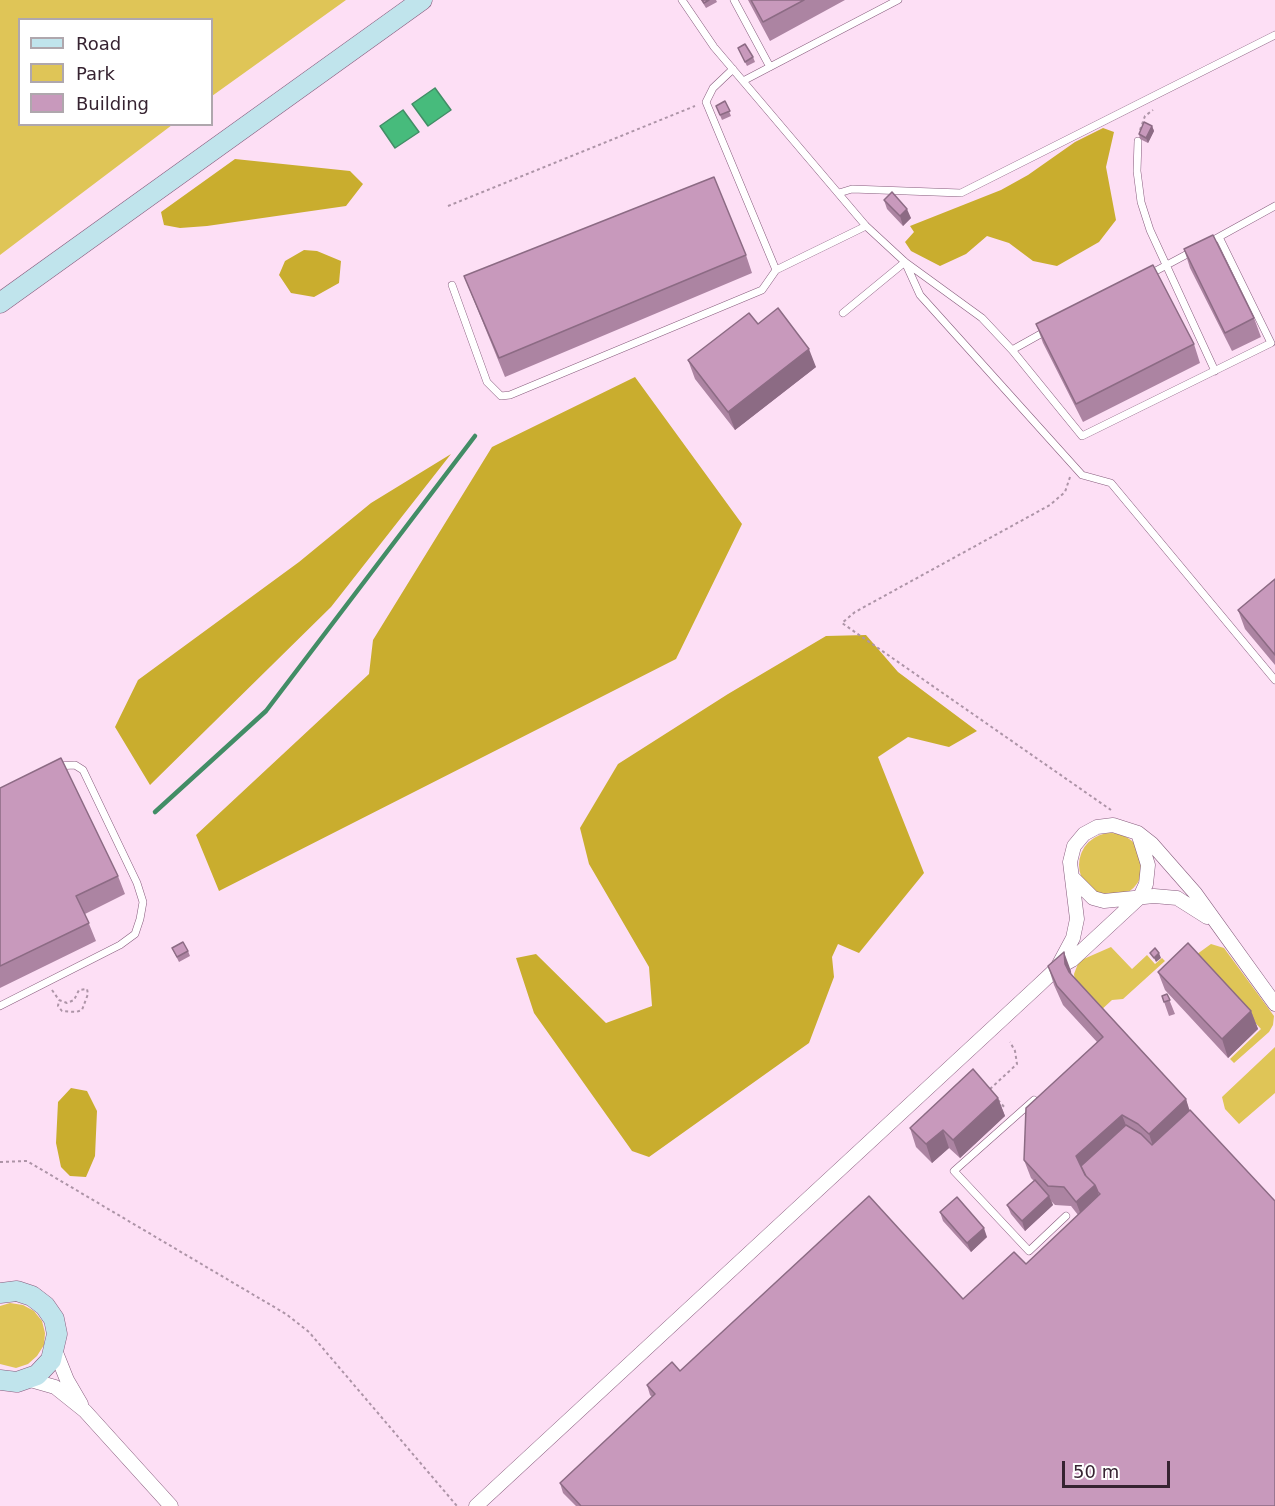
<!DOCTYPE html>
<html>
<head>
<meta charset="utf-8">
<style>
	body { margin:0 }
	#map { position:relative; width:1275px; height:1506px; overflow:hidden; background:#fddff5; font-family:"DejaVu Sans",sans-serif }
	canvas { display:block }
	.legend { position:absolute; left:18px; top:18px; width:195px; height:108px; box-sizing:border-box; background:#fff; border:2px solid #afa7ad; margin:0; padding:8px 10px; list-style:none; font-size:18px; color:#362331 }
	.legend li { display:flex; align-items:center; gap:12px; height:30px }
	.legend b { width:30px; border:2px solid #afa7ad }
	.scale { position:absolute; left:1062px; top:1461px; width:108px; height:27px; box-sizing:border-box; border:3px solid #362331; border-top:0; padding-left:8px; font-size:18px; line-height:21px; white-space:nowrap; color:#362331; -webkit-text-stroke:4px #fff; paint-order:stroke }
</style>
</head>
<body>
<div id="map">
<canvas width="1275" height="1506"></canvas>
<ul class="legend">
<li><b style="height:8px;background:#c0e4ec"></b>Road</li>
<li><b style="height:16px;background:#dfc557"></b>Park</li>
<li><b style="height:16px;background:#c899bc"></b>Building</li>
</ul>
<div class="scale">50 m</div>
</div>
<script>
const ctx = document.querySelector('canvas').getContext('2d');
ctx.lineJoin = 'round';
function fillPath(path, color) { ctx.fillStyle = color; ctx.fill(path, 'evenodd'); }
const poly = rows => new Path2D(rows.map(r => 'M' + r).join(''));
function stroke(path, color, width, dash) { ctx.strokeStyle = color; ctx.lineWidth = width; ctx.lineCap = dash ? 'butt' : 'round'; ctx.setLineDash(dash || []); ctx.stroke(path); }
fillPath(poly([
	[0,0,346,0,212,96,212,20,20,20,20,124,172,125,0,255],
	'1079 865a32 32 0 1 1 64 0a32 32 0 1 1-64 0Z',
	[1211,944,1224,948,1274,1016,1273,1025,1269,1032,1234,1063,1230,1059,1261,1029,1193,957],
	[1111,947,1132,969,1147,955,1155,964,1162,958,1165,961,1123,999,1112,1000,1099,1012,1075,982,1074,974,1079,961],
	[1275,1047,1275,1093,1239,1124,1225,1109,1222,1097],
	[10,1303,23,1305,34,1311,42,1321,45,1333,44,1345,37,1356,28,1364,16,1368,0,1364,0,1306]
]), '#dfc557');
fillPath(poly([
	[1103,128,1114,132,1106,167,1116,220,1099,242,1057,266,1033,261,1009,243,987,236,966,254,940,266,911,251,905,242,914,232,910,226,1001,190,1028,175,1075,142],
	[235,159,350,171,363,184,346,206,207,226,180,228,164,225,161,212],
	[304,250,317,251,341,261,339,283,314,297,291,293,279,275,285,261],
	[635,377,742,524,676,659,219,891,196,835,369,674,373,640,492,447],
	[451,454,331,607,150,785,115,727,138,680,299,562,371,503],
	[866,635,898,672,977,731,949,747,908,737,878,757,924,873,859,953,838,944,832,957,834,977,809,1043,649,1157,632,1151,534,1013,516,958,536,954,606,1023,652,1006,649,967,589,864,580,828,618,764,728,694,826,636],
	[71,1088,87,1091,97,1111,95,1156,86,1177,70,1176,61,1167,56,1143,58,1102]
]), '#c9ad2e');
const water = poly([
	[435,88,451,110,428,126,412,104,435,88],
	[403,110,419,132,395,148,380,126,403,110]
]);
fillPath(water, '#47bb7c');
stroke(water, '#428d66', 1.5);
stroke(poly([
	[155,812,266,711,475,436]
]), '#428d66', 4.5);
const service = poly([
	[682,0,714,47,866,226,905,262,982,318,1012,350,1046,331],
	[734,0,770,67],
	[733,69,713,88,706,102,776,270],
	[743,81,898,0],
	[1138,141,1137,171,1141,202,1150,230,1215,371],
	[839,193,852,189,961,193,1275,35],
	[1208,243,1275,206],
	[1150,274,1193,251],
	[452,285,487,382,501,396,510,395,762,290,776,270,866,226],
	[843,313,905,262,920,295,1082,475,1111,483,1275,680],
	[1012,350,1082,436,1271,343,1219,237],
	[0,1006,120,945,135,934,140,919,143,902,137,883,83,770,75,765,56,766],
	[1034,1100,954,1171,1029,1251,1066,1216]
]);
const minor = poly([
	[1073,878,1093,898,1104,901,1154,896,1177,898,1207,917],
	[1058,966,1073,938,1077,919,1070,862,1074,846,1084,834,1097,827,1113,825,1138,833,1152,844,1195,893,1275,1004],
	[55,1350,67,1380,81,1404],
	[27,1379,55,1387,85,1411,171,1506],
	[476,1506,1038,986,1056,969,1072,960,1140,897,1146,884,1148,865,1138,833]
]);
const secondary = poly([
	[0,303,422,0],
	[0,1293,17,1291,32,1296,45,1306,54,1319,57,1334,51,1360,37,1375,17,1382,0,1380]
]);
stroke(service, '#875c7d', 8);
stroke(minor, '#875c7d', 15);
stroke(secondary, '#875c7d', 21);
stroke(poly([
	[1140,130,1145,116,1153,110],
	[448,206,695,106],
	[1070,477,1065,492,1050,505,855,612,842,623,1111,810],
	[52,990,59,1000,67,1003,74,1000,79,990,87,989,88,994,82,1010,76,1012,62,1011,58,1006,59,1000],
	[990,1089,1017,1064,1015,1051,1010,1042],
	[998,1100,1006,1109],
	[0,1162,27,1161,286,1314,309,1332,457,1506]
]), '#ad94a7', 2, [3, 3]);
stroke(service, '#fff', 7);
stroke(minor, '#fff', 14);
stroke(secondary, '#c0e4ec', 20);
fillPath(poly([
	[701,0,716,0,717,2,706,8],
	[748,0,845,0,770,41],
	[738,48,753,57,755,62,747,66],
	[725,101,731,116,722,120,716,106],
	[1152,126,1154,131,1148,143,1140,139,1139,134],
	[884,200,911,218,903,226,887,209],
	[1184,249,1254,318,1261,337,1232,351,1190,268],
	[746,255,752,273,505,377,464,276],
	[758,324,816,367,735,430,695,379,688,360],
	[1036,324,1194,344,1200,363,1083,422,1043,343],
	[1275,579,1275,665,1245,629,1238,610],
	[0,788,118,876,125,894,85,914,96,941,0,988],
	[172,948,188,951,190,956,179,962],
	[1048,966,1071,971,1071,974,1186,1099,1275,1506,576,1506,563,1493,560,1483,652,1397,650,1395,647,1385,680,1371,963,1299,1026,1264,1078,1215,1071,1206,1055,1205,1051,1201,1053,1205,1025,1231,1011,1214,1007,1205,1034,1181,1031,1178,1024,1160,1097,1042,1063,1005,1054,985],
	[1158,972,1251,1011,1258,1029,1228,1058,1165,990],
	[1167,994,1175,1014,1169,1016,1162,996],
	[998,1098,1005,1116,960,1158,949,1148,932,1163,916,1147,910,1128],
	[940,1212,987,1237,971,1252,943,1221]
]), '#ac84a2');
fillPath(poly([
	[1152,126,1154,131,1148,143,1146,138],
	[907,209,911,218,903,226,900,216],
	[809,349,816,367,735,430,728,412],
	[1064,952,1071,971,1072,983,1065,964],
	[1159,953,1161,958,1156,962,1154,958],
	[1251,1011,1258,1029,1228,1058,1222,1039],
	[998,1098,1005,1116,960,1158,953,1140],
	[1186,1099,1192,1118,1155,1152,1149,1134],
	[1122,1115,1129,1133,1084,1174,1076,1156],
	[943,1130,949,1148,932,1163,926,1144],
	[1095,1185,1102,1204,1083,1220,1076,1202],
	[1049,1196,1053,1205,1025,1231,1022,1221],
	[984,1228,987,1237,971,1252,967,1243]
]), '#8c6b84');
const building = poly([
	[702,0,709,0,704,3,702,0],
	[751,0,804,0,763,22,751,0],
	[745,44,753,57,745,62,738,48,745,44],
	[725,101,730,111,720,115,716,106,725,101],
	[1144,122,1152,126,1146,138,1139,134,1144,122],
	[714,177,746,255,499,358,464,276,714,177],
	[892,192,907,209,900,216,884,200,892,192],
	[1213,235,1254,318,1225,333,1184,249,1213,235],
	[1153,265,1194,344,1076,404,1036,324,1153,265],
	[778,308,809,349,728,412,688,360,749,313,758,324,778,308],
	[1275,579,1275,655,1238,610,1275,579],
	[61,758,118,876,76,896,89,923,0,966,0,788,61,758],
	[183,942,188,951,177,957,172,948,183,942],
	[1188,943,1251,1011,1222,1039,1158,972,1188,943],
	[1155,948,1159,953,1154,958,1150,953,1155,948],
	[1064,952,1065,964,1069,972,1186,1099,1149,1134,1138,1124,1122,1115,1076,1156,1085,1175,1095,1185,1076,1202,1064,1187,1048,1186,1024,1160,1026,1108,1103,1037,1057,986,1048,966,1064,952],
	[1167,994,1170,1000,1164,1002,1162,996,1167,994],
	[973,1069,998,1098,953,1140,943,1130,926,1144,910,1128,973,1069],
	[1190,1110,1275,1201,1275,1506,581,1506,560,1483,655,1394,647,1385,672,1362,680,1371,869,1196,963,1299,1014,1252,1026,1264,1100,1194,1098,1192,1095,1185,1086,1176,1081,1166,1126,1125,1141,1134,1152,1145,1190,1110],
	[1035,1180,1049,1196,1022,1221,1007,1205,1035,1180],
	[957,1197,984,1228,967,1243,940,1212,957,1197]
]);
fillPath(building, '#c899bc');
stroke(building, '#8c6b84', 1.5);
</script>
</body>
</html>
